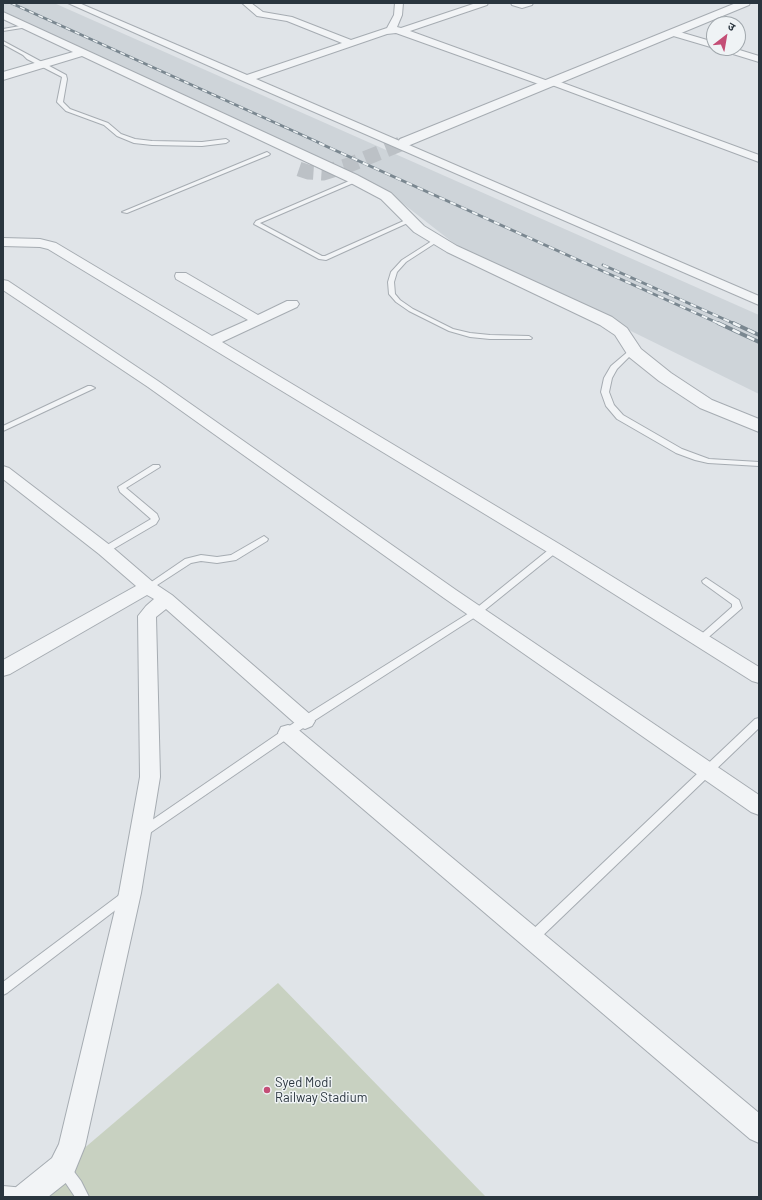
<!DOCTYPE html>
<html>
<head>
<meta charset="utf-8">
<style>
	body { margin:0 }
	#map { position:relative; width:762px; height:1200px; overflow:hidden; background:#e0e4e8; font-family:Barlow,"Noto Sans Devanagari",sans-serif }
	canvas { display:block }
	.frame { position:absolute; inset:0; border:4px solid #2a353e; pointer-events:none }
	.north { position:absolute; left:706px; top:16px; width:40px; height:40px; box-sizing:border-box; background:#eff3f5; border:1px solid #a0a7ac; border-radius:50%; rotate:31deg; font-size:11px; font-weight:700; line-height:16px; text-align:center; color:#2a353e }
	.north::after { content:''; display:block; margin:auto; width:14px; height:18px; background:#c44e76; clip-path:polygon(50% 0,100% 100%,50% 72%,0 100%) }
</style>
</head>
<body>
<div id="map">
<canvas width="762" height="1200"></canvas>
<div class="frame"></div>
<div class="north">उ</div>
</div>
<script>
const ctx = document.querySelector('canvas').getContext('2d');
ctx.lineJoin = 'round';
function fillPath(path, color) { ctx.fillStyle = color; ctx.fill(path, 'evenodd'); }
const poly = rows => new Path2D(rows.map(r => 'M' + r).join(''));
function stroke(path, color, width, dash) { ctx.strokeStyle = color; ctx.lineWidth = width; ctx.lineCap = dash ? 'butt' : 'round'; ctx.setLineDash(dash || []); ctx.stroke(path); }
function write(font, color, halo, rows, align = 'center') {
  ctx.font = font + ' Barlow,sans-serif'; ctx.lineWidth = 3; ctx.setLineDash([]); ctx.textBaseline = 'middle'; ctx.strokeStyle = halo; ctx.fillStyle = color; for (const [text, x, y, turn = 0] of rows) {
    ctx.save(); ctx.translate(x, y); ctx.rotate((+turn || 0) * Math.PI / 180); ctx.textAlign = isNaN(turn) ? turn : align; if (halo) ctx.strokeText(text, 0, 0); ctx.fillText(text, 0, 0); ctx.restore();
  }
}
fillPath(poly([
	[3,3,54,3,759,315,759,394,456,245,392,195,3,14]
]), '#ced4d9');
fillPath(poly([
	[278,983,486,1197,27,1197]
]), '#c8d1c1');
stroke(poly([
	[401,144,405,142]
]), '#bcc1c6', 12, [12, 6]);
stroke(poly([
	[299,169,308,172,323,173,349,165,403,143]
]), '#bcc1c6', 15, [15, 8]);
const service = poly([
	[26,25,28,27,3,31,3,29,26,25],
	[3,41,66,75,67,79,63,102,70,109,108,123,121,134,135,139,152,141,202,142,226,139,229,141,226,143,202,146,152,145,134,143,117,136,104,125,66,111,57,102,62,77,27,59,23,55,3,44,3,41],
	[267,152,270,154,269,155,127,213,122,212,267,152],
	[356,178,359,180,358,181,260,223,322,256,325,256,408,219,412,219,412,221,326,260,319,259,254,224,256,221,356,178],
	[435,239,440,240,406,262,397,272,394,282,395,294,400,300,413,309,453,329,470,333,490,335,529,336,532,338,531,339,490,339,470,337,449,331,409,311,396,302,389,294,388,282,391,272,402,260,435,239],
	[633,348,637,350,635,351,617,369,612,378,609,392,614,405,623,415,682,449,709,459,759,462,759,466,708,463,695,460,676,453,617,419,606,406,601,392,604,378,611,366,631,349,633,348],
	[88,386,91,386,95,388,3,431,3,426,88,386],
	[153,465,159,465,160,467,126,488,157,514,159,519,156,524,108,552,102,552,101,550,102,548,151,519,120,492,118,487,153,465],
	[264,536,268,539,267,541,236,560,217,563,201,561,191,563,151,589,145,589,144,587,185,559,201,555,217,557,231,555,264,536],
	[555,546,558,547,559,549,558,551,480,614,309,724,147,835,143,837,139,835,138,832,139,829,301,718,474,610,552,547,555,546],
	[706,578,739,600,742,608,703,642,700,643,697,642,695,640,697,638,732,607,732,604,703,583,702,581,706,578],
	[759,718,759,728,536,942,532,943,528,942,526,938,528,934,755,719,759,718],
	[126,891,130,893,132,896,130,899,7,993,3,995,3,982,122,893,126,891],
	[64,1163,69,1165,81,1181,89,1197,75,1197,57,1170,59,1165,64,1163],
	[3,1186,25,1188,30,1190,32,1195,31,1197,3,1197,3,1186]
]);
const minor = poly([
	[68,3,79,3,247,75,342,43,287,21,257,16,242,3,251,3,263,12,292,17,351,40,387,28,394,15,395,3,403,3,402,15,397,27,401,28,476,3,488,3,487,5,410,31,548,81,555,80,759,155,759,162,552,85,544,86,396,33,387,34,256,79,759,296,759,305,243,81,68,3],
	[511,3,533,3,532,5,522,8,512,5,511,3],
	[673,30,714,42,714,48,670,35,668,33,670,31,673,30],
	[718,48,733,48,759,56,759,62,720,50,718,48],
	[3,238,40,239,56,243,212,336,248,320,176,279,175,276,176,273,186,273,258,315,287,301,297,301,299,304,297,307,222,342,561,545,759,667,759,683,752,681,549,553,48,249,40,247,3,246,3,238],
	[3,280,8,281,158,381,456,590,759,795,759,815,751,812,444,598,148,387,3,290,3,280],
	[3,466,9,468,111,546,154,583,172,595,312,716,315,721,312,726,305,729,298,726,166,609,156,617,160,777,141,893,85,1146,72,1178,48,1197,12,1197,16,1187,52,1158,59,1144,119,893,140,777,138,616,146,606,154,599,147,595,10,674,3,676,3,660,136,586,99,554,3,479,3,466],
	[288,725,295,727,759,1113,759,1143,750,1139,281,739,278,733,281,727,288,725]
]);
const tertiary = poly([
	[736,3,750,3,749,5,410,145,400,145,398,142,400,139,736,3],
	[3,12,357,175,391,193,424,226,457,246,612,317,627,328,641,349,671,373,712,400,759,419,759,432,700,408,659,381,629,357,615,335,600,325,447,252,414,232,381,199,347,181,82,56,3,80,3,72,73,52,3,19,3,12]
]);
stroke(service, '#a6acb2', 2);
stroke(minor, '#a6acb2', 2);
stroke(tertiary, '#a6acb2', 2);
fillPath(service, '#f2f4f6');
fillPath(minor, '#f2f4f6');
fillPath(tertiary, '#f2f4f6');
const railFar2 = poly([
	[11,3,322,144]
]);
const railFar1 = poly([
	[319,143,720,324],
	[603,265,735,324]
]);
const rail = poly([
	[718,323,759,342],
	[733,323,759,335]
]);
stroke(railFar2, '#7a8790', 2.5);
stroke(railFar1, '#7a8790', 3);
stroke(rail, '#7a8790', 4);
stroke(railFar2, '#eff3f5', 1.5, [5]);
stroke(railFar1, '#eff3f5', 2, [6]);
stroke(rail, '#eff3f5', 2.5, [8]);
for (const [x, y, r, color] of [
	[267,1090,4,"#c44e76"]
]) { const dot = new Path2D(); dot.arc(x, y, r, 0, 2 * Math.PI); ctx.fillStyle = color; ctx.fill(dot); stroke(dot, '#eff3f5', 1.5); }
write('13px', '#2a353e', '#eff3f5', [
	["Syed Modi",275,1083],
	["Railway Stadium",275,1098]
], 'left');
</script>
</body>
</html>
